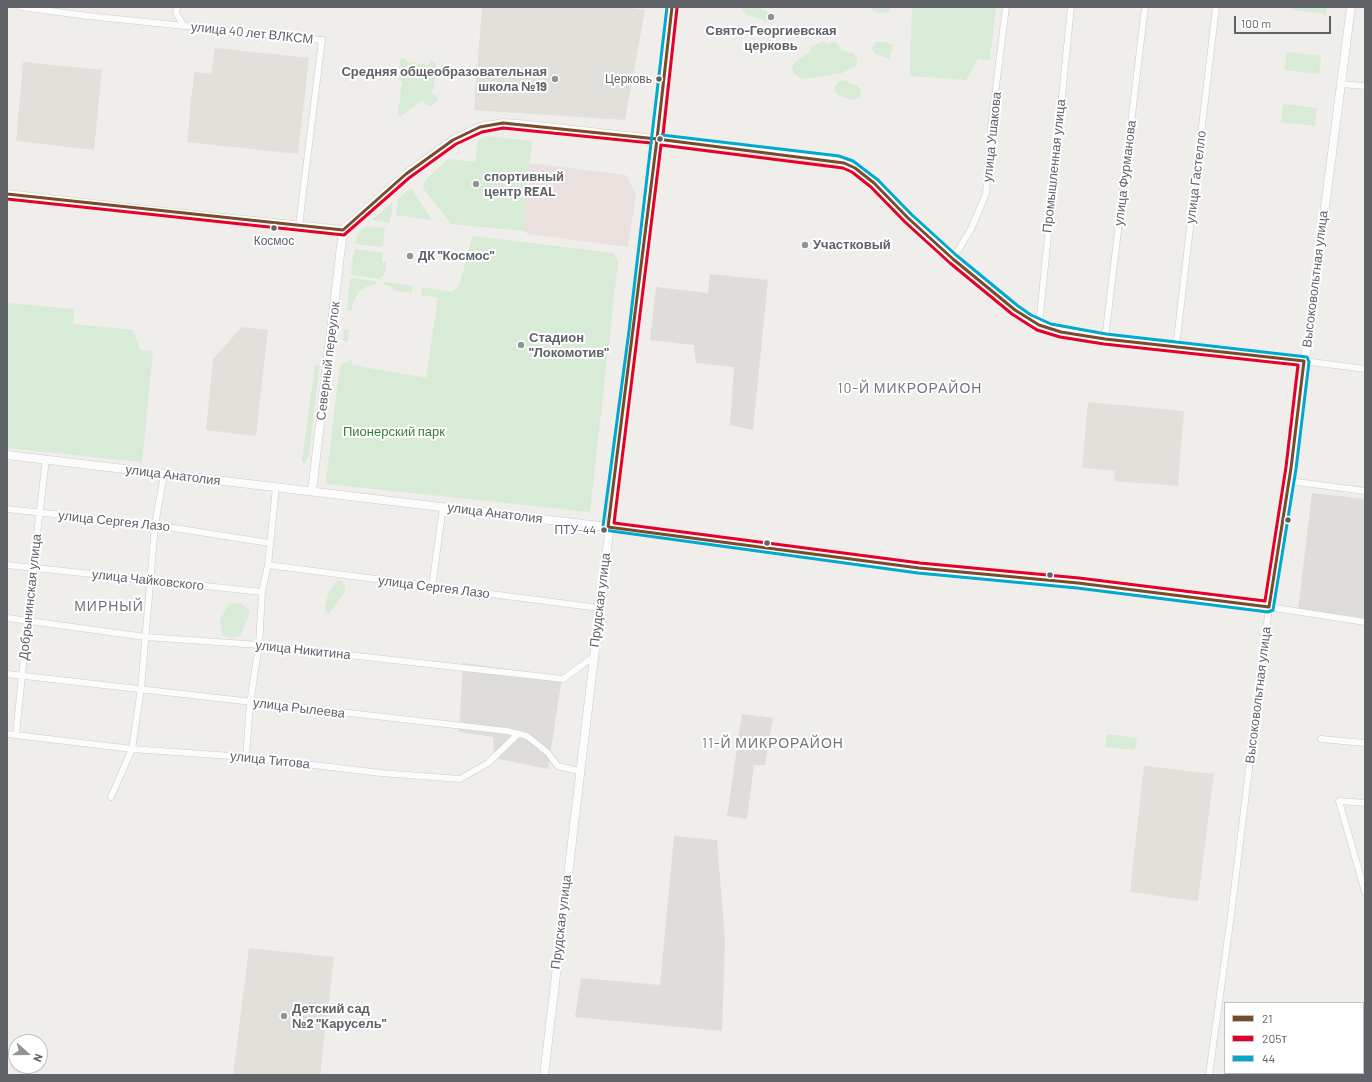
<!DOCTYPE html>
<html>
<head>
<meta charset="utf-8">
<style>
	body { margin:0 }
	#map { position:relative; width:1372px; height:1082px; overflow:hidden; background:#efeeea; font-family:Barlow,sans-serif }
	canvas { display:block }
	.frame { position:absolute; inset:0; border:8px solid #5f6368; pointer-events:none }
	.legend { position:absolute; left:1224px; top:1002px; width:140px; height:72px; box-sizing:border-box; background:#fff; border:1px solid #bfc1c3; margin:0; padding:5px 7px; list-style:none; font-size:12px; color:#5f6368 }
	.legend li { display:flex; align-items:center; gap:8px; height:20px }
	.legend b { width:20px; border:1px solid #bfc1c3 }
	.north { position:absolute; left:8px; top:1034px; width:40px; height:40px; box-sizing:border-box; background:#fff; border:1px solid #bfc1c3; border-radius:50%; rotate:111deg; font-size:11px; font-weight:700; line-height:16px; text-align:center; color:#5f6368 }
	.north::after { content:''; display:block; margin:auto; width:14px; height:18px; background:#919496; clip-path:polygon(50% 0,100% 100%,50% 72%,0 100%) }
	.scale { position:absolute; left:1234px; top:16px; width:97px; height:18px; box-sizing:border-box; border:2px solid #5f6368; border-top:0; padding-left:5px; font-size:12px; line-height:14px; white-space:nowrap; color:#5f6368; -webkit-text-stroke:3px #fff; paint-order:stroke }
</style>
</head>
<body>
<div id="map">
<canvas width="1372" height="1082"></canvas>
<div class="frame"></div>
<ul class="legend">
<li><b style="height:5px;background:#7a4b2a"></b>21</li>
<li><b style="height:5px;background:#e4002b"></b>205т</li>
<li><b style="height:5px;background:#00a9ce"></b>44</li>
</ul>
<div class="north">N</div>
<div class="scale">100 m</div>
</div>
<script>
const ctx = document.querySelector('canvas').getContext('2d');
ctx.lineJoin = 'round';
function fillPath(path, color) { ctx.fillStyle = color; ctx.fill(path, 'evenodd'); }
const poly = rows => new Path2D(rows.map(r => 'M' + r).join(''));
function stroke(path, color, width, dash) { ctx.strokeStyle = color; ctx.lineWidth = width; ctx.lineCap = dash ? 'butt' : 'round'; ctx.setLineDash(dash || []); ctx.stroke(path); }
function write(font, color, halo, rows, align = 'center') {
  ctx.font = font + ' Barlow,sans-serif'; ctx.lineWidth = 4; ctx.setLineDash([]); ctx.textBaseline = 'middle'; ctx.strokeStyle = halo; ctx.fillStyle = color; for (const [text, x, y, turn = 0] of rows) {
    ctx.save(); ctx.translate(x, y); ctx.rotate((+turn || 0) * Math.PI / 180); ctx.textAlign = isNaN(turn) ? turn : align; if (halo) ctx.strokeText(text, 0, 0); ctx.fillText(text, 0, 0); ctx.restore();
  }
}
fillPath(poly([
	[710,274,768,280,753,430,730,425,734,367,696,363,694,345,650,340,656,287,708,293],
	[1312,493,1365,499,1365,618,1298,610],
	[463,663,562,677,548,769,494,758,493,737,459,732],
	[742,714,773,718,765,765,754,765,747,819,727,816],
	[674,836,717,840,725,940,722,1031,575,1017,581,978,660,985]
]), '#dfddda');
fillPath(poly([
	[482,7,622,7,645,10,625,120,474,110],
	[215,48,309,58,298,154,187,142,194,72,211,74],
	[23,62,102,70,94,150,16,141],
	[242,327,268,330,256,436,206,430,213,359],
	[1088,402,1184,411,1178,486,1114,481,1115,471,1082,468],
	[1144,766,1214,774,1198,901,1130,892],
	[249,948,334,957,320,1075,233,1075]
]), '#e2e0da');
fillPath(poly([
	[529,163,626,175,636,195,628,247,529,234,523,231]
]), '#eae0de');
fillPath(poly([
	[741,7,756,7,777,15,774,23,747,15],
	[868,7,889,7,890,12,879,13],
	[912,7,996,7,990,60,978,59,966,80,910,76],
	[1293,7,1327,7,1326,14,1293,10],
	[822,41,827,44,833,42,838,44,841,50,853,53,857,58,857,65,842,73,805,79,799,77,794,74,792,68,795,62,810,52,811,47],
	[875,42,886,42,893,45,890,55,891,60,874,53,872,48],
	[1287,52,1321,56,1319,74,1285,70],
	[402,58,406,58,407,62,428,65,431,60,435,62,437,67,432,94,437,96,438,100,432,106,426,105,423,100,400,117,398,115,402,83,398,78,400,61],
	[847,80,851,84,857,85,861,90,860,96,854,100,840,96,834,91,836,85,840,81],
	[1283,104,1317,108,1315,126,1281,122],
	[487,136,532,141,523,231,451,224,423,188,425,180,448,159,475,162,478,140],
	[411,188,432,220,396,215,398,199],
	[393,202,390,223,372,220],
	[366,226,385,228,383,247,356,244,355,241,358,234],
	[473,236,614,253,618,262,590,512,328,484,326,481,339,372,341,365,352,359,352,365,426,378,438,298,421,295,422,287,451,292,459,286],
	[356,249,383,253,382,262,386,262,384,275,380,279,353,275,351,273,354,251],
	[353,278,375,281,377,284,366,287,358,293,353,302,352,310,347,310,350,280],
	[385,282,413,286,412,293,396,291,390,286,382,284],
	[7,303,74,309,73,324,133,330,140,350,153,351,142,462,7,448],
	[344,329,349,329,348,342,343,341],
	[317,364,320,366,319,371,309,456,305,464,302,460,315,365],
	[339,579,345,585,344,593,328,615,325,607,329,591],
	[232,603,242,604,250,612,240,636,232,638,222,635,220,620,229,604],
	[1107,734,1137,738,1135,750,1105,747]
]), '#d8ebd6');
const minor = poly([
	[21,7,88,16,322,40,299,225],
	[177,7,176,13,184,26],
	[1340,84,1365,86],
	[953,259,971,229,986,194,991,127,1006,7],
	[1039,325,1071,7],
	[1105,339,1145,7],
	[1176,347,1216,7],
	[1304,361,1365,369],
	[1289,481,1365,491],
	[7,509,155,525,269,543],
	[7,565,262,592,268,565,276,487],
	[268,565,599,608],
	[432,587,443,507],
	[7,618,146,637,259,645,563,679,593,657],
	[7,674,507,731,527,736,547,752,558,766,579,771],
	[7,734,132,749,246,757,381,773,460,779,488,763,518,734],
	[16,734,33,568,46,459],
	[1321,739,1365,743],
	[246,757,250,703,259,645,262,592],
	[111,797,132,749,141,689,155,525,164,474],
	[1365,803,1339,801,1365,892],
	[1209,1075,1231,915,1269,607,1365,622]
]);
const tertiary = poly([
	[7,194,137,209,343,230,406,174,453,140,480,127,503,123,518,124,756,150,838,161,855,168,874,183,908,218,953,259,1015,310,1028,319,1049,329,1105,339,1304,361],
	[7,455,608,527,919,568,1078,583,1269,607,1291,468,1351,7],
	[312,491,343,230],
	[544,1075,672,7]
]);
stroke(minor, '#cbcccc', 7);
stroke(tertiary, '#cbcccc', 9);
stroke(minor, '#fdfcfc', 6);
stroke(tertiary, '#fdfcfc', 8);
stroke(poly([
	[657,139,844,163,855,168,874,183,908,218,953,259,1015,310,1039,325,1061,332,1105,339,1304,361,1291,468,1269,607,1078,583,919,568,608,527,657,139],
	[657,139,672,7],
	[7,194,343,230,406,174,453,140,480,127,503,123,657,139]
]), '#7a4b2a', 3);
stroke(poly([
	[663,135,677,8],
	[661,145,843,168,852,172,871,187,905,222,950,263,1012,314,1037,330,1060,337,1104,344,1298,365,1286,467,1265,601,1079,578,920,563,614,523,661,145],
	[7,199,344,235,409,178,456,144,482,132,503,128,651,143]
]), '#e4002b', 3);
stroke(poly([
	[662,135,839,156,853,161,878,180,911,214,956,255,1018,306,1031,315,1051,324,1106,334,1307,357,1309,362,1296,469,1273,610,1268,612,1077,588,918,573,604,530,603,526,629,331,667,7]
]), '#00a9ce', 3);
for (const [x, y, r, color] of [
	[771,17,4,"#919496"],
	[555,79,4,"#919496"],
	[659,79,3.5,"#5f6368"],
	[660,139,3.5,"#5f6368"],
	[476,184,4,"#919496"],
	[274,228,3.5,"#5f6368"],
	[805,245,4,"#919496"],
	[410,256,4,"#919496"],
	[521,345,4,"#919496"],
	[1288,520,3.5,"#5f6368"],
	[604,530,3.5,"#5f6368"],
	[767,543,3.5,"#5f6368"],
	[1050,575,3.5,"#5f6368"],
	[284,1016,4,"#919496"]
]) { const dot = new Path2D(); dot.arc(x, y, r, 0, 2 * Math.PI); ctx.fillStyle = color; ctx.fill(dot); stroke(dot, '#fff', 1.5); }
write('12px', '#5f6368', '#fff', [
	["Церковь",652,79],
	["Космос",274,241,"center"],
	["ПТУ-44",596,530]
], 'right');
write('bold 13px', '#5f6368', '#fff', [
	["Свято-Георгиевская",771,31,"center"],
	["церковь",771,46,"center"],
	["Средняя общеобразовательная",547,72,"right"],
	["школа №19",547,87,"right"],
	["спортивный",484,177],
	["центр REAL",484,192],
	["Участковый",813,245],
	["ДК \"Космос\"",418,256],
	["Стадион",529,338],
	["\"Локомотив\"",529,353],
	["Детский сад",292,1009],
	["№2 \"Карусель\"",292,1024]
], 'left');
write('13px', '#5f6368', '#fff', [
	["улица 40 лет ВЛКСМ",252,33,6],
	["улица Ушакова",992,137,-84],
	["Промышленная улица",1054,166,-84],
	["улица Фурманова",1125,173,-83],
	["улица Гастелло",1196,177,-83],
	["Высоковольтная улица",1315,279,-83],
	["Северный переулок",328,361,-83],
	["улица Анатолия",173,475,7],
	["улица Анатолия",495,513,7],
	["улица Сергея Лазо",114,521,6],
	["улица Чайковского",148,580,6],
	["улица Сергея Лазо",434,587,7],
	["Добрынинская улица",30,597,-84],
	["Прудская улица",600,600,-83],
	["улица Никитина",303,650,6],
	["Высоковольтная улица",1258,695,-83],
	["улица Рылеева",299,708,7],
	["улица Титова",270,760,6],
	["Прудская улица",561,922,-83]
]);
write('13px', '#348238', '#fff', [
	["Пионерский парк",394,432]
]);
ctx.letterSpacing = '1px';
write('14px', '#70757a', '#fff', [
	["10-Й МИКРОРАЙОН",910,388],
	["МИРНЫЙ",109,606],
	["11-Й МИКРОРАЙОН",773,743]
]);
ctx.letterSpacing = '0px';
</script>
</body>
</html>
